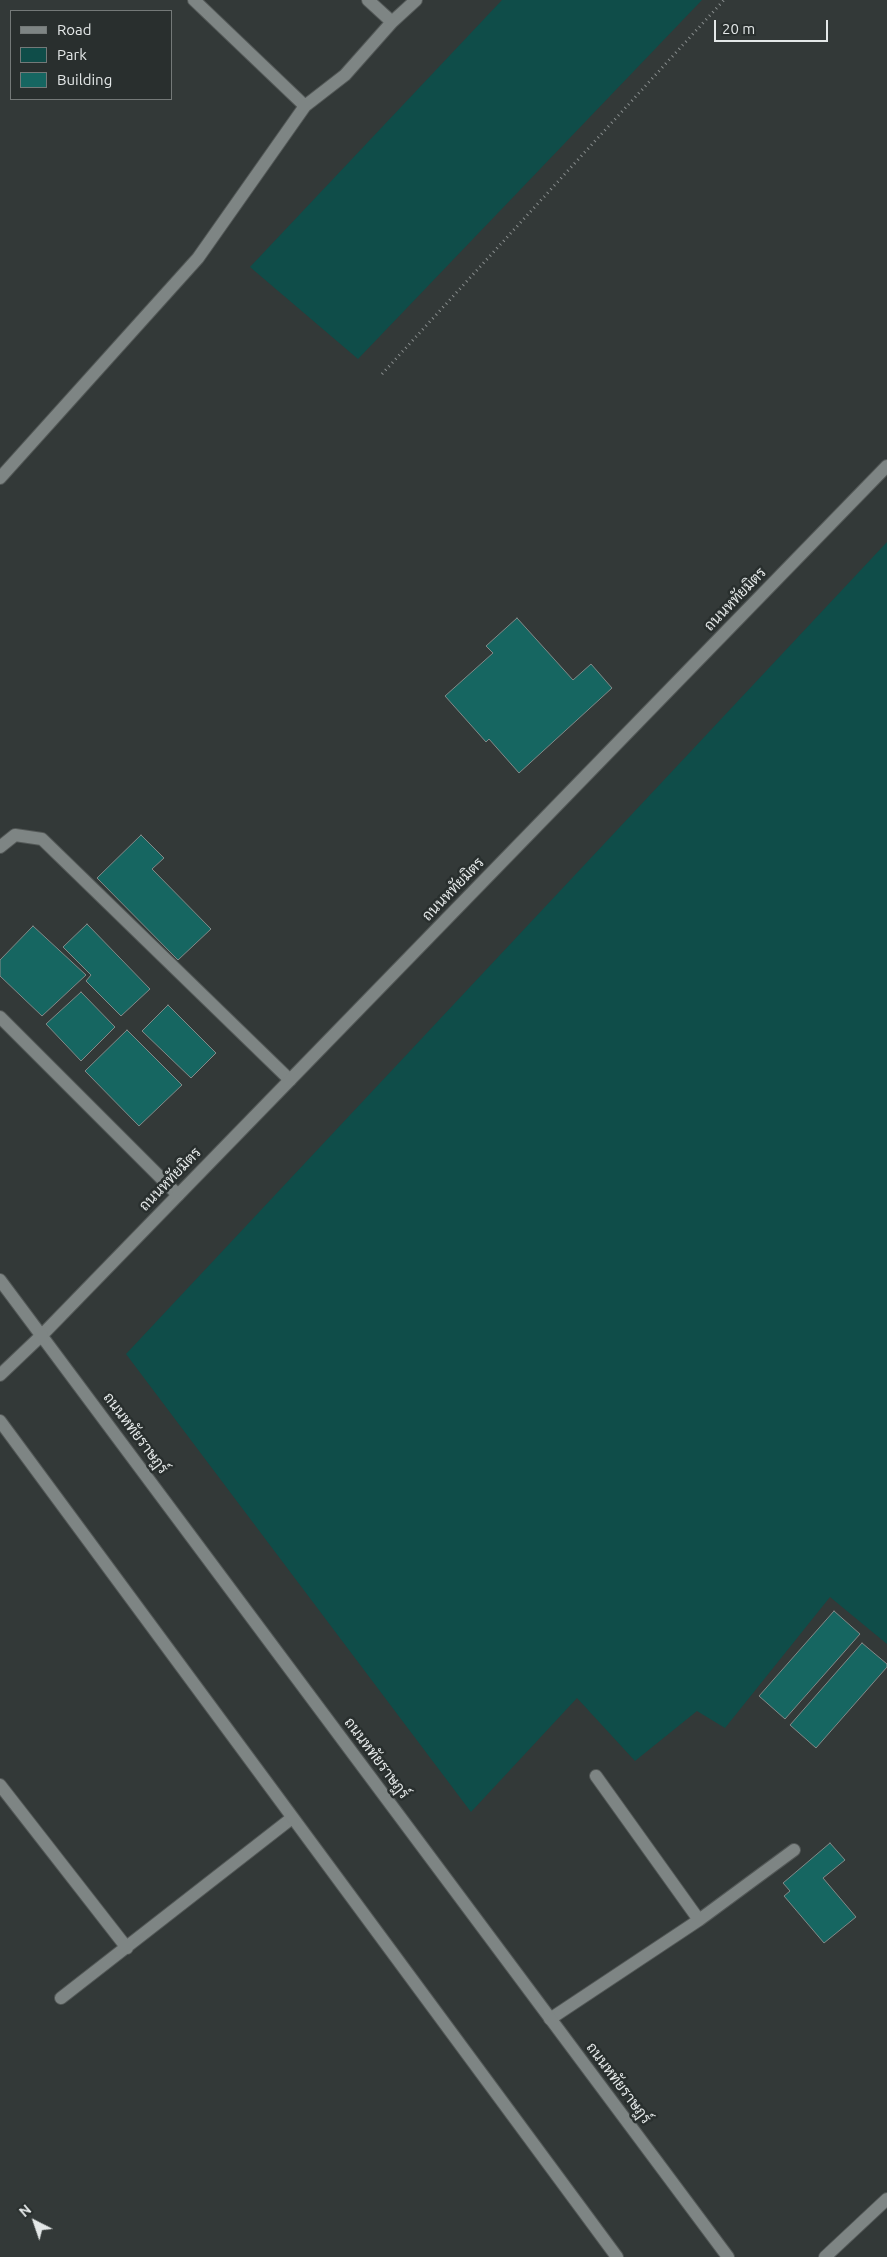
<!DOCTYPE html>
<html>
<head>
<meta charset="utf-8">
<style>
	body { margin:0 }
	#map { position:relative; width:887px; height:2257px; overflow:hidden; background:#333938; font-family:Ubuntu,sans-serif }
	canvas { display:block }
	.legend { position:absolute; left:10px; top:10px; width:162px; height:90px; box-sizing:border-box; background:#292f2e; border:1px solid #747978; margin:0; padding:6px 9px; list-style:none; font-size:15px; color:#e4e8e8 }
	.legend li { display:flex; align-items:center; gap:10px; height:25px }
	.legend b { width:25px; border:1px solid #747978 }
	.north { position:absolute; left:10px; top:2197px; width:50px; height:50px; -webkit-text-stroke:4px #292f2e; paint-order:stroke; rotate:319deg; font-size:14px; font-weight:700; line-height:20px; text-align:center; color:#e4e8e8 }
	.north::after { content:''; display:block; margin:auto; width:18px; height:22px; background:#e4e8e8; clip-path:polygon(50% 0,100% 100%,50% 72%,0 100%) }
	.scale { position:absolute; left:714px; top:20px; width:114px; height:22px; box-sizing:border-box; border:2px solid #e4e8e8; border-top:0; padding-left:6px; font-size:15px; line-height:18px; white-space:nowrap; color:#e4e8e8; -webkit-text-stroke:4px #292f2e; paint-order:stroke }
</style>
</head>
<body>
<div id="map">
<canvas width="887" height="2257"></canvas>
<ul class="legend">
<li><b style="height:6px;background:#7e8584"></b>Road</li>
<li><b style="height:14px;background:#0f4d49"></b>Park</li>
<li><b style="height:14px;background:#166661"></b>Building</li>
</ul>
<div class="north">N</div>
<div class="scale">20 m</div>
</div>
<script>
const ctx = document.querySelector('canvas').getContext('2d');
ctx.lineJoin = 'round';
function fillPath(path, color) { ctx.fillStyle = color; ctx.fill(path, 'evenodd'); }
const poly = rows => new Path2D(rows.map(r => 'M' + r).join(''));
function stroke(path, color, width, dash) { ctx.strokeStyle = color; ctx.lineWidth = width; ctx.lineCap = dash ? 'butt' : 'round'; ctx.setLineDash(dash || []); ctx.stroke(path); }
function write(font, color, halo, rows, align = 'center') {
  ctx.font = font + ' Ubuntu,Sarabun,sans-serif'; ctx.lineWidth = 5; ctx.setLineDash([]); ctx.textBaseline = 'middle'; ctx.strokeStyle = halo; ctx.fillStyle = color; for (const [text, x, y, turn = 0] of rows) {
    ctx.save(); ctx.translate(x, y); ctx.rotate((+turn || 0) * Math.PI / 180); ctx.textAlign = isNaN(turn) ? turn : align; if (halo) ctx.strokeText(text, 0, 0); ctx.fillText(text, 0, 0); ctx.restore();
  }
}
fillPath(poly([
	[502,0,702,0,358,359,250,267],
	[887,542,887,1644,830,1597,725,1728,697,1711,635,1761,577,1698,471,1812,126,1354]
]), '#0f4d49');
const building = poly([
	[517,618,573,680,591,664,612,688,519,773,489,739,486,742,445,696,493,653,486,646,517,618],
	[141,835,164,858,152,869,211,929,178,960,97,878,141,835],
	[87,924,150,989,121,1016,86,981,91,975,63,947,87,924],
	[33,926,86,975,42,1016,0,976,0,960,33,926],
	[81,992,115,1027,81,1061,46,1024,81,992],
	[168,1005,216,1053,191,1078,142,1031,168,1005],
	[127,1030,182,1085,139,1126,85,1071,127,1030],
	[834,1611,860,1634,785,1719,759,1696,834,1611],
	[862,1643,887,1664,887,1667,816,1748,790,1725,862,1643],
	[830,1843,845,1860,823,1878,856,1917,824,1943,784,1896,790,1891,783,1883,830,1843]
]);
fillPath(building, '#166661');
stroke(building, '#838a89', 1);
const service = poly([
	[194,0,305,106,345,75,392,22,416,0],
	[368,0,392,22],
	[0,478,198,258,305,106],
	[596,1776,699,1920],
	[0,1785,127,1948],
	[61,1998,292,1818],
	[550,2019,699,1920,794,1850]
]);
const minor = poly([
	[0,847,15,835,42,839,290,1080],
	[0,1017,178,1195],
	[825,2257,887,2199]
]);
const tertiary = poly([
	[42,1335,887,466]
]);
const secondary = poly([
	[0,1280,728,2257],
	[0,1375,42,1335],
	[0,1421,617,2257]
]);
stroke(service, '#535857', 14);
stroke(minor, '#535857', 14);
stroke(tertiary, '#535857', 14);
stroke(secondary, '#535857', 14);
stroke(poly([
	[382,374,724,0]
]), '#898e8e', 3, [1, 4]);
stroke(service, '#7e8584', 12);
stroke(minor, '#7e8584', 12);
stroke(tertiary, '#7e8584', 12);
stroke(secondary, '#7e8584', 12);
write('15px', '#e4e8e8', '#292f2e', [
	["ถนนหทัยมิตร",735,599,-46],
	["ถนนหทัยมิตร",453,889,-46],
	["ถนนหทัยมิตร",170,1179,-46],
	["ถนนหทัยราษฎร์",136,1433,53],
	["ถนนหทัยราษฎร์",377,1758,53],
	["ถนนหทัยราษฎร์",619,2083,53]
]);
</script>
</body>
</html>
